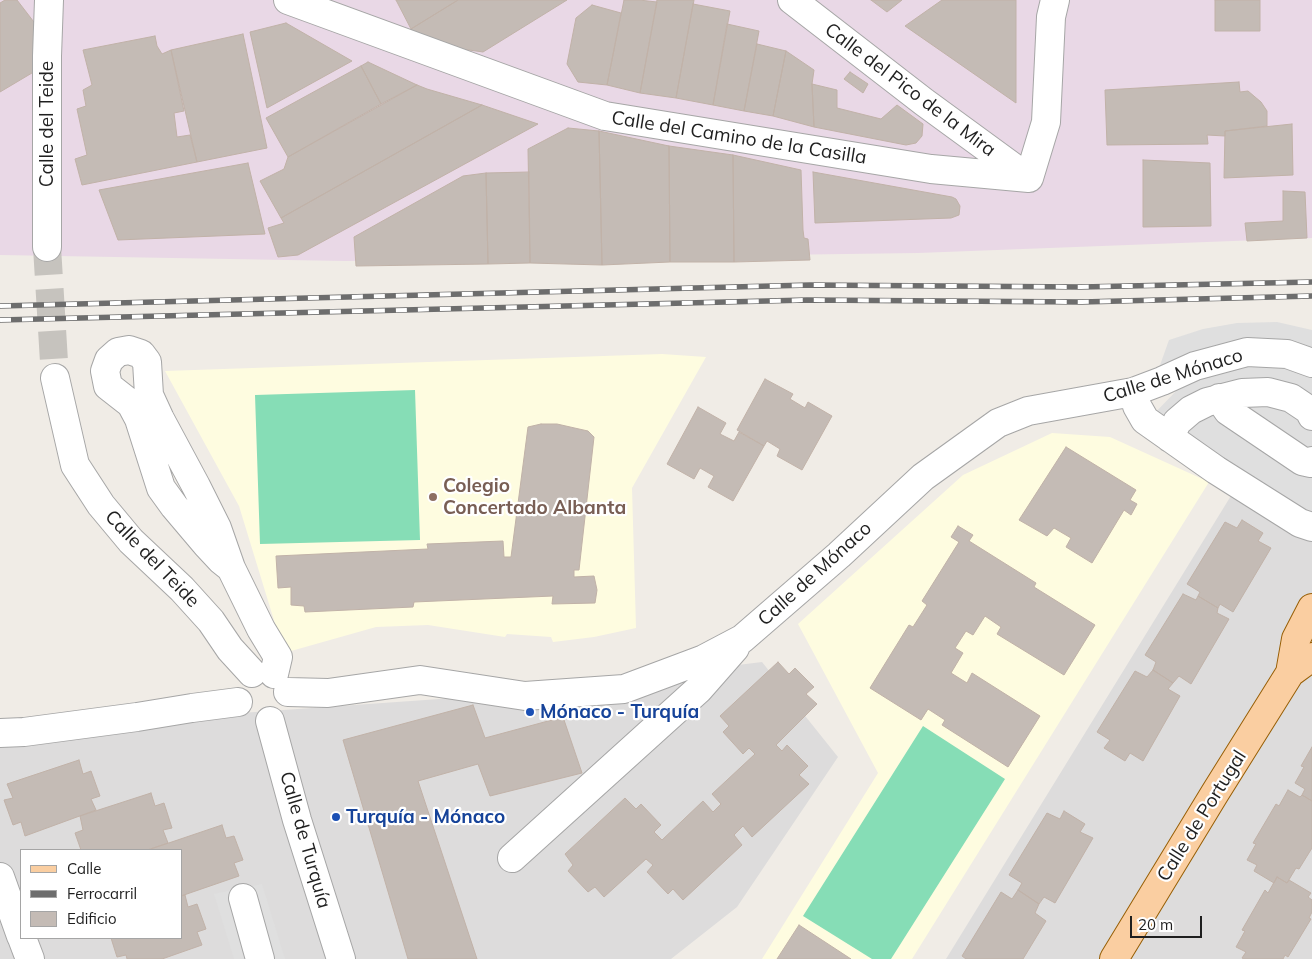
<!DOCTYPE html>
<html>
<head>
<meta charset="utf-8">
<style>
	body { margin:0 }
	#map { position:relative; width:1312px; height:959px; overflow:hidden; background:#f0ece6; font-family:Mulish,sans-serif }
	canvas { display:block }
	.legend { position:absolute; left:20px; top:849px; width:162px; height:90px; box-sizing:border-box; background:#fff; border:1px solid #a5a5a5; margin:0; padding:6px 9px; list-style:none; font-size:15px; color:#1f1f1f }
	.legend li { display:flex; align-items:center; gap:10px; height:25px }
	.legend b { width:25px; border:1px solid #a5a5a5 }
	.scale { position:absolute; left:1130px; top:916px; width:72px; height:22px; box-sizing:border-box; border:2px solid #1f1f1f; border-top:0; padding-left:6px; font-size:15px; line-height:18px; white-space:nowrap; color:#1f1f1f; -webkit-text-stroke:4px #fff; paint-order:stroke }
</style>
</head>
<body>
<div id="map">
<canvas width="1312" height="959"></canvas>
<ul class="legend">
<li><b style="height:6px;background:#facea1"></b>Calle</li>
<li><b style="height:6px;background:#6d6d6d"></b>Ferrocarril</li>
<li><b style="height:14px;background:#c4bbb5"></b>Edificio</li>
</ul>
<div class="scale">20 m</div>
</div>
<script>
const ctx = document.querySelector('canvas').getContext('2d');
ctx.lineJoin = 'round';
function fillPath(path, color) { ctx.fillStyle = color; ctx.fill(path, 'evenodd'); }
const poly = rows => new Path2D(rows.map(r => 'M' + r).join(''));
function stroke(path, color, width, dash) { ctx.strokeStyle = color; ctx.lineWidth = width; ctx.lineCap = dash ? 'butt' : 'round'; ctx.setLineDash(dash || []); ctx.stroke(path); }
function write(font, color, halo, rows, align = 'center') {
  ctx.font = font + ' Mulish,sans-serif'; ctx.lineWidth = 4.5; ctx.setLineDash([]); ctx.textBaseline = 'middle'; ctx.strokeStyle = halo; ctx.fillStyle = color; for (const [text, x, y, turn = 0] of rows) {
    ctx.save(); ctx.translate(x, y); ctx.rotate((+turn || 0) * Math.PI / 180); ctx.textAlign = isNaN(turn) ? turn : align; if (halo) ctx.strokeText(text, 0, 0); ctx.fillText(text, 0, 0); ctx.restore();
  }
}
fillPath(poly([
	[1237,486,1312,532,1312,959,946,959],
	[762,662,838,757,737,907,671,959,0,959,0,730,496,695],
	[21,850,181,850,181,938,21,938]
]), '#dddcdc');
fillPath(poly([
	[0,0,1312,0,1312,238,918,253,345,261,0,255]
]), '#e9d8e6');
fillPath(poly([
	[662,354,706,357,632,488,636,628,594,637,553,642,551,637,507,634,505,637,428,625,376,627,284,653,239,506,165,371],
	[1052,433,1110,437,1209,482,912,959,762,959,878,773,798,624,963,475]
]), '#fefce0');
fillPath(poly([
	[415,390,420,540,260,544,255,395],
	[923,726,1005,779,891,959,872,959,803,916]
]), '#86ddb6');
fillPath(poly([
	[1277,322,1312,330,1312,519,1151,417,1178,389,1159,368,1169,340,1203,329,1237,323],
	[262,884,285,959,234,959,214,894]
]), '#dfdfdf');
const building = poly([
	[5,0,17,0,37,26,37,70,0,92,0,3,5,0],
	[396,0,458,0,411,29,396,0],
	[458,0,567,0,483,52,420,43,411,29,458,0],
	[624,0,639,0,657,2,640,93,607,85,624,0],
	[657,0,694,0,676,98,640,93,657,0],
	[871,0,902,0,887,12,871,0],
	[942,0,1016,0,1016,103,905,26,942,0],
	[1215,0,1260,0,1260,31,1215,31,1215,0],
	[693,4,730,11,713,105,676,98,693,4],
	[592,5,621,13,607,85,578,82,567,64,576,18,592,5],
	[286,23,352,61,267,108,250,32,286,23],
	[727,24,759,31,744,111,713,105,727,24],
	[243,34,267,148,197,162,171,50,243,34],
	[155,36,157,46,162,54,171,50,184,111,174,113,177,137,190,135,197,162,82,185,75,159,87,155,77,109,86,106,83,90,92,85,83,50,155,36],
	[757,44,786,51,773,116,744,111,757,44],
	[786,51,814,70,812,84,814,127,773,116,786,51],
	[368,62,417,85,381,104,361,66,368,62],
	[361,66,381,104,288,157,266,118,361,66],
	[850,72,868,84,863,93,844,79,850,72],
	[1239,82,1240,92,1248,91,1261,102,1267,111,1267,126,1225,131,1225,136,1207,135,1208,144,1107,145,1105,90,1239,82],
	[812,84,837,90,837,108,881,119,897,105,923,124,922,136,916,143,906,145,814,127,812,84],
	[417,85,427,89,482,105,281,218,260,181,284,169,288,157,417,85],
	[482,105,538,124,298,255,278,257,268,228,284,223,281,218,482,105],
	[1292,124,1293,175,1224,178,1225,131,1292,124],
	[568,128,599,131,602,265,530,263,528,149,568,128],
	[599,131,669,146,670,262,602,265,599,131],
	[669,146,733,155,734,262,670,262,669,146],
	[733,155,801,170,803,230,804,238,808,239,810,260,734,262,733,155],
	[1143,160,1210,163,1211,226,1143,227,1143,160],
	[248,163,265,234,118,240,99,190,248,163],
	[529,172,530,263,488,264,486,173,529,172],
	[813,172,952,197,956,199,960,206,959,215,951,218,815,223,813,172],
	[486,173,488,264,356,266,354,237,463,176,486,173],
	[1283,191,1305,192,1307,238,1247,241,1245,223,1283,221,1283,191],
	[765,379,793,394,790,399,805,408,808,402,832,416,802,470,777,456,780,449,767,441,764,446,737,430,765,379],
	[698,407,726,423,720,434,734,441,739,432,764,446,733,501,708,487,714,476,700,468,694,479,667,464,698,407],
	[541,424,557,424,579,429,588,431,594,437,579,570,574,570,574,577,594,576,597,590,595,603,552,604,553,596,414,602,413,607,305,612,304,606,291,605,291,587,278,588,276,556,428,549,427,544,503,541,504,557,511,557,528,427,541,424],
	[1066,447,1136,490,1130,500,1137,504,1131,515,1124,510,1092,563,1066,547,1071,538,1054,528,1047,536,1019,520,1066,447],
	[1242,520,1263,533,1258,541,1271,548,1233,612,1220,604,1218,608,1198,596,1200,592,1187,584,1225,522,1237,528,1242,520],
	[958,526,973,535,969,541,1036,583,1034,587,1095,625,1064,675,997,634,1001,627,985,616,973,635,966,631,955,648,963,653,951,673,967,683,972,673,1040,716,1008,767,942,725,945,720,928,709,921,720,870,688,909,625,913,627,927,605,922,601,959,542,951,537,958,526],
	[1183,594,1196,600,1198,596,1218,608,1217,613,1229,619,1191,684,1179,676,1173,683,1153,670,1156,662,1145,655,1183,594],
	[778,662,789,674,795,668,814,687,806,694,817,704,776,745,782,751,787,745,808,766,799,775,809,784,752,837,743,826,734,835,742,845,683,900,673,889,668,894,647,872,653,865,646,859,604,897,595,887,588,892,568,871,573,865,565,854,625,798,636,809,641,804,661,825,654,832,662,840,703,801,713,812,721,804,712,794,755,754,749,748,743,754,723,732,729,726,720,716,778,662],
	[1153,670,1173,683,1168,689,1180,696,1143,761,1130,753,1125,761,1104,748,1110,740,1097,732,1135,671,1147,677,1153,670],
	[473,705,485,738,563,717,582,773,490,796,478,764,418,781,477,959,408,959,343,740,473,705],
	[1312,747,1312,801,1302,795,1305,789,1295,783,1304,767,1301,766,1312,747],
	[79,760,83,774,91,771,100,796,91,799,96,810,25,836,21,822,13,825,4,800,13,798,7,784,79,760],
	[1288,790,1300,797,1302,795,1312,801,1312,848,1299,869,1296,868,1287,883,1277,877,1274,883,1254,871,1257,865,1247,860,1256,844,1253,843,1276,804,1279,806,1288,790],
	[151,793,155,806,164,803,172,828,163,830,168,843,147,850,81,850,75,833,83,830,80,816,151,793],
	[1064,811,1085,824,1080,832,1093,838,1055,903,1044,897,1039,904,1018,890,1022,883,1009,875,1047,813,1060,819,1064,811],
	[222,825,226,838,234,836,243,860,234,863,239,876,181,896,181,850,152,850,151,849,222,825],
	[1277,877,1287,883,1289,880,1311,893,1308,897,1312,900,1312,912,1309,918,1311,919,1288,957,1285,955,1283,959,1244,959,1242,958,1246,952,1236,947,1245,931,1242,930,1265,890,1268,893,1277,877],
	[1018,890,1039,904,1035,913,1046,921,1023,959,966,959,962,956,1001,892,1012,899,1018,890],
	[185,895,188,907,197,904,206,929,197,932,202,945,162,959,127,959,126,955,117,957,111,938,181,938,181,896,185,895],
	[799,925,851,959,777,959,799,925]
]);
fillPath(building, '#c4bbb5');
stroke(building, '#c1b2a8', 1);
stroke(poly([
	[47,247,55,378]
]), '#c6c3be', 28, [28, 14]);
const minor = poly([
	[288,0,605,116,931,169,1029,178,1046,122,1051,17,1055,0],
	[792,0,924,102,1028,178],
	[47,247,47,56,49,0],
	[129,350,141,354,147,362,149,395,160,419,196,486,217,528,231,568,221,560,207,545,174,506,161,488,139,419,131,404,108,386,105,371,109,360,118,352,129,350],
	[55,378,75,465,101,505,131,541,182,589,211,621,230,649,252,673],
	[1133,392,1137,406,1145,420,1216,470,1300,523,1312,527],
	[1219,398,1228,411,1302,461,1311,463,1312,461],
	[1170,438,1177,422,1191,410,1207,402,1242,393,1268,392,1291,398,1309,410,1312,416],
	[231,568,261,629,278,657,274,674],
	[288,692,328,693,420,680,525,696,624,689,704,659,742,639,839,555,923,477,998,423,1028,411,1133,392,1162,381,1195,366,1247,352,1287,354,1312,363],
	[270,721,297,820,341,959],
	[0,733,24,732,137,717,192,708,238,702],
	[512,858,699,689,735,648],
	[0,877,21,936],
	[243,898,260,959],
	[22,938,30,959]
]);
const major = poly([
	[1290,673,1296,639,1312,608],
	[1114,959,1215,793,1290,673,1312,657]
]);
stroke(minor, '#a6a6a6', 30);
stroke(major, '#975e04', 30);
stroke(minor, '#fff', 28);
stroke(major, '#facea1', 28);
const rail = poly([
	[0,306,810,285,1081,287,1312,282],
	[0,320,807,300,1082,302,1312,296]
]);
stroke(rail, '#6d6d6d', 5.5);
stroke(rail, '#fff', 4, [11]);
for (const [x, y, r, color] of [
	[433,497,5,"#8d6e63"],
	[530,712,5,"#1a4fb4"],
	[336,817,5,"#1a4fb4"]
]) { const dot = new Path2D(); dot.arc(x, y, r, 0, 2 * Math.PI); ctx.fillStyle = color; ctx.fill(dot); stroke(dot, '#fff', 2); }
write('19px', '#1f1f1f', '#fff', [
	["Calle del Pico de la Mira",910,90,37],
	["Calle del Teide",47,124,-90],
	["Calle del Camino de la Casilla",739,138,9],
	["Calle de Mónaco",1173,376,-17],
	["Calle del Teide",152,559,46],
	["Calle de Mónaco",815,574,-42],
	["Calle de Portugal",1202,816,-58],
	["Calle de Turquía",305,840,74]
]);
write('bold 19px', '#785e54', '#fff', [
	["Colegio",443,486],
	["Concertado Albanta",443,508]
], 'left');
write('bold 19px', '#164399', '#fff', [
	["Mónaco - Turquía",540,712],
	["Turquía - Mónaco",346,817]
], 'left');
</script>
</body>
</html>
